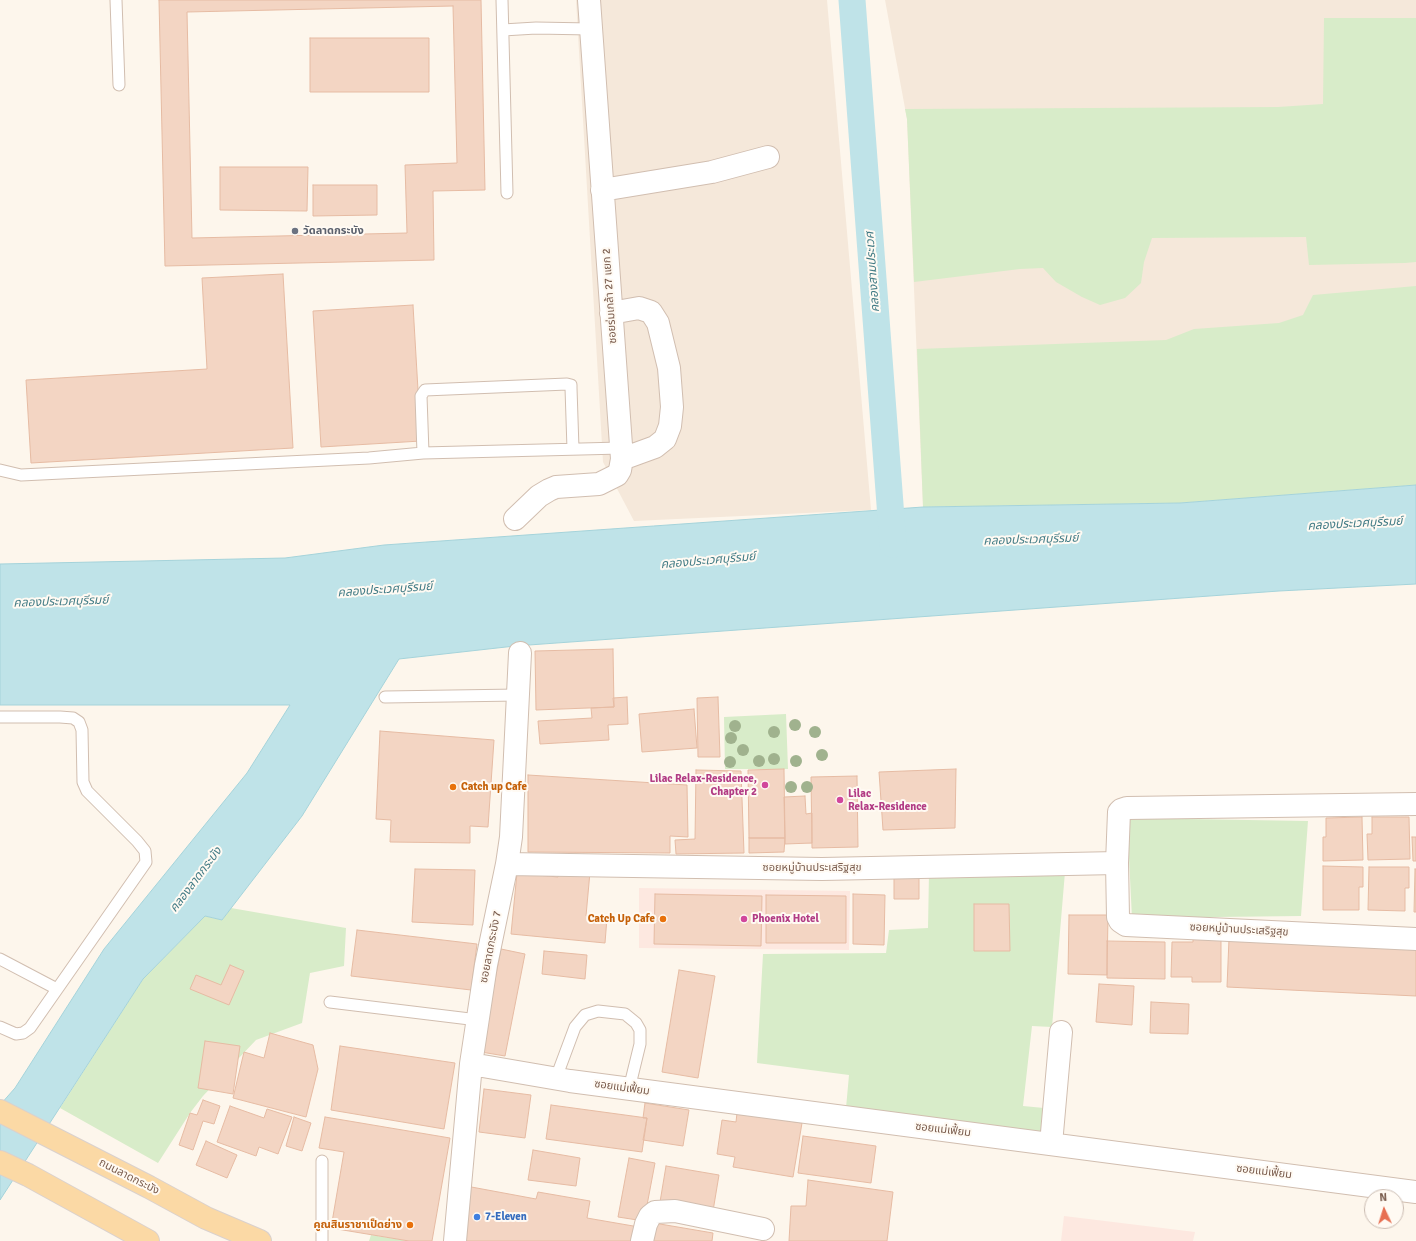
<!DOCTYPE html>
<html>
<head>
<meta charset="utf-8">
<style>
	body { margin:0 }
	#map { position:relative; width:1416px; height:1241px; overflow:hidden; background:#fdf6ec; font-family:Signika,sans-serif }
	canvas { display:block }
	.north { position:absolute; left:1364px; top:1189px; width:40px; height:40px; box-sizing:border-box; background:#fffaf3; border:1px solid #cabbb1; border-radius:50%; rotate:356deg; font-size:11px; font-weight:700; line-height:16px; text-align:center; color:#7a5c4d }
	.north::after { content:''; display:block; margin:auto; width:14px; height:18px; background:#e76f51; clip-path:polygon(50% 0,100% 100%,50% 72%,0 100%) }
</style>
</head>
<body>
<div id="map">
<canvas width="1416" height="1241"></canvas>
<div class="north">N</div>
</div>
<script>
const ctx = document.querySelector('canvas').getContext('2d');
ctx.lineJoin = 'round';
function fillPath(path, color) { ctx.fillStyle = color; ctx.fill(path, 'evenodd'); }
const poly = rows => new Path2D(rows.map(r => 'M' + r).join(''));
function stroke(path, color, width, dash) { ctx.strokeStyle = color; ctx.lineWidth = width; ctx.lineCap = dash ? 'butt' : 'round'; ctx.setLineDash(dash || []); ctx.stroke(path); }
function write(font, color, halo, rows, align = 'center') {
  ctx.font = font + ' Signika,"Noto Sans Thai",sans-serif'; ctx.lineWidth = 4; ctx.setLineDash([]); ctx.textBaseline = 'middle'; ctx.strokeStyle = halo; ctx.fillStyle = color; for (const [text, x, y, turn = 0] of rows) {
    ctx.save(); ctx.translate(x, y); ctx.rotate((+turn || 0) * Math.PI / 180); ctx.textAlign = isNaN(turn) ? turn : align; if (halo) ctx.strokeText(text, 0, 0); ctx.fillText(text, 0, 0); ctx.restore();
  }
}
fillPath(poly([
	[576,0,827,0,871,510,634,521,603,462],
	[885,0,1416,0,1416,485,923,507,907,119]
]), '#f5e8da');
fillPath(poly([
	[639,888,850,891,849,950,639,948],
	[1064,1216,1195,1232,1193,1241,1061,1241]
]), '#fde8e0');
fillPath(poly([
	[1324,18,1416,18,1416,262,1405,263,1309,265,1306,237,1152,238,1144,262,1141,283,1125,298,1100,305,1082,297,1056,282,1043,268,1020,269,914,282,907,119,905,109,1278,107,1323,104],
	[1416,286,1416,485,1180,503,923,507,917,349,1166,340,1194,329,1279,323,1303,315,1313,295],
	[786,714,788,769,725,769,724,717],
	[1127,818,1308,821,1301,916,1132,918],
	[1065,872,1052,1027,1032,1026,1023,1106,1044,1108,1043,1134,846,1108,849,1075,757,1063,763,954,886,953,889,930,928,928,929,873],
	[231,908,346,928,344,966,310,973,302,1023,256,1040,203,1096,190,1113,158,1163,60,1108,143,979,205,916,222,920],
	[371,1235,409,1241,369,1241]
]), '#d8ecc9');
const water = poly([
	[1416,485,1416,584,1279,591,515,646,399,659,302,816,222,920,205,916,143,979,0,1200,0,1105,15,1088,104,949,247,773,290,705,0,705,0,564,285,558,384,545,923,507,1180,503,1416,485]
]);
fillPath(water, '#bfe3e8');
stroke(water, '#a5d3da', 1);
stroke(poly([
	[852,0,893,544]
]), '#bfe3e8', 27);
const building = poly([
	[159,0,481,0,485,190,433,191,434,260,165,266,159,0],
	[453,6,457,163,405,165,407,233,192,238,187,12,453,6],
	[310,38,429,38,429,92,310,92,310,38],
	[220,167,308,167,307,211,220,210,220,167],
	[313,185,377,185,377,215,313,216,313,185],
	[283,274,293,448,31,463,26,380,207,369,202,278,283,274],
	[413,305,421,441,321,447,313,311,413,305],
	[613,649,614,707,536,710,535,651,613,649],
	[627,697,628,724,608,725,609,740,540,744,538,721,592,718,591,708,614,707,613,698,627,697],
	[718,697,720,757,698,757,697,698,718,697],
	[694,709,697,748,642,752,639,714,694,709],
	[380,731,494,740,488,827,470,826,470,843,390,842,391,820,376,819,380,731],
	[784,769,785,838,749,838,748,770,784,769],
	[956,769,955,828,883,830,879,772,956,769],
	[696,770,741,771,744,853,676,854,675,840,695,839,696,770],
	[528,775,687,785,688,837,670,836,670,853,528,852,528,775],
	[857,776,858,847,812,848,811,777,857,776],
	[805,796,806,814,812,813,812,843,785,844,784,797,805,796],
	[1362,817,1363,860,1323,861,1323,837,1326,837,1326,818,1362,817],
	[1372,817,1409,817,1410,859,1368,860,1367,834,1372,834,1372,817],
	[1412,837,1416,837,1416,861,1413,861,1412,837],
	[749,838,785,838,784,852,749,853,749,838],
	[1323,866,1363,867,1363,887,1359,887,1359,910,1323,910,1323,866],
	[1369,867,1409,867,1409,888,1405,888,1405,911,1368,910,1369,867],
	[415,869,475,870,473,925,412,922,415,869],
	[1415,869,1416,869,1416,912,1414,912,1415,869],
	[559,870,590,872,586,916,607,918,605,943,511,934,517,873,558,877,559,870],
	[894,874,919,874,919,899,894,899,894,874],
	[655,894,762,896,761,946,654,944,655,894],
	[853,894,885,895,884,945,853,944,853,894],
	[766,895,846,896,846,943,766,943,766,895],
	[974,904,1009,904,1010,951,974,951,974,904],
	[1069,915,1108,915,1107,975,1068,974,1069,915],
	[357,930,477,944,471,990,351,976,357,930],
	[1193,935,1221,935,1221,982,1192,982,1192,977,1171,977,1172,942,1193,942,1193,935],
	[1229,939,1416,948,1416,996,1227,987,1229,939],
	[1107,941,1165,942,1165,979,1107,978,1107,941],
	[501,949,525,954,505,1056,481,1052,501,949],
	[544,951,587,955,585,979,542,974,544,951],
	[230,965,244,971,229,1005,190,989,196,975,221,985,230,965],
	[679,970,715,976,698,1078,662,1072,679,970],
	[1099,984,1134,986,1132,1025,1096,1022,1099,984],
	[1151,1002,1189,1004,1188,1034,1150,1033,1151,1002],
	[270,1033,313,1045,318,1069,306,1117,233,1098,244,1052,264,1058,270,1033],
	[205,1041,240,1046,233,1094,198,1088,205,1041],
	[340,1046,455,1063,444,1129,331,1110,340,1046],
	[484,1089,531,1095,525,1138,479,1132,484,1089],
	[203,1100,220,1106,214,1124,203,1121,193,1150,179,1145,190,1113,197,1115,203,1100],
	[645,1103,689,1110,683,1146,643,1140,647,1118,643,1118,645,1103],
	[551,1105,647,1118,642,1152,546,1139,551,1105],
	[230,1106,264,1118,267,1109,292,1117,278,1154,259,1147,256,1156,217,1142,230,1106],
	[737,1113,802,1123,793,1177,733,1167,735,1157,717,1154,722,1120,736,1122,737,1113],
	[294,1117,311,1123,302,1151,286,1146,294,1117],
	[325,1117,450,1138,432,1241,409,1241,331,1228,344,1152,319,1148,325,1117],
	[803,1136,876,1146,871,1183,798,1173,803,1136],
	[206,1141,237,1155,227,1178,196,1165,206,1141],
	[533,1150,580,1158,576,1186,528,1180,533,1150],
	[629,1158,655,1163,644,1221,618,1217,629,1158],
	[666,1166,719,1175,713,1211,660,1202,666,1166],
	[808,1180,893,1192,887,1241,789,1241,791,1206,806,1206,808,1180],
	[466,1186,536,1199,538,1192,590,1201,587,1218,639,1227,637,1241,456,1241,466,1186],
	[654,1223,713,1233,712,1241,651,1241,654,1223]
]);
fillPath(building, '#f3d5c3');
stroke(building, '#e6bba3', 1);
const lane = poly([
	[116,0,119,85],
	[502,0,507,193],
	[503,30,536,28,590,29],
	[423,453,421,396,425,390,567,384,571,385,571,388,573,449],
	[0,470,21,475,369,458,423,453,621,448],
	[385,697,518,695],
	[0,717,60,717,73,718,79,722,82,730,83,782,87,791,137,841,145,851,146,862,30,1028,23,1033,16,1034,0,1027],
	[0,959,57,989],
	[330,1002,478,1020],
	[556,1078,575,1027,585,1015,598,1011,625,1014,636,1023,640,1030,640,1044,629,1089],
	[322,1241,322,1161]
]);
const street = poly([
	[602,190,712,172,768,157],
	[611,313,639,308,651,312,658,323,669,368,672,407,670,426,665,439,655,447,622,459],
	[515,519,539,496,549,490,556,487,599,484,617,475,620,470,622,459,589,0],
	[1416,804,1127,808,1121,810,1119,812,1117,863,1118,917,1120,921,1126,925,1416,939],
	[507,864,822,869,1117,863],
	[471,1064,570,1081,1416,1192],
	[1051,1144,1061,1032],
	[455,1241,471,1064,486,965,507,864,511,837,520,653],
	[642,1241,646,1224,650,1216,655,1212,675,1211,763,1229]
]);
const primary = poly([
	[0,1111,149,1187,206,1218,260,1241],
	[0,1162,28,1175,148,1241]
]);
stroke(lane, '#d1beb0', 13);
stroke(street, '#d1beb0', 24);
stroke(primary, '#dad1cd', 24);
stroke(lane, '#fff', 11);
stroke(street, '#fff', 22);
stroke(primary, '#fbd9a5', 22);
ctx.fillStyle = '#a0b28e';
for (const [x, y] of [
	[795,725],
	[735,726],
	[774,732],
	[815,732],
	[731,738],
	[743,750],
	[822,755],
	[774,759],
	[759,761],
	[796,761],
	[730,762],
	[791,787],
	[807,787]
]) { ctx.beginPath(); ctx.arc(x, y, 6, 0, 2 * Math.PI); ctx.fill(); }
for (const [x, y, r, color] of [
	[295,231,4,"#6b7280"],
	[765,785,4,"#d1479c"],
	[453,787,4,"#e8710a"],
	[840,800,4,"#d1479c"],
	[663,919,4,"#e8710a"],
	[744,919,4,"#d1479c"],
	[477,1217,4,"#3f7fe0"],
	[410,1225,4,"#e8710a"]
]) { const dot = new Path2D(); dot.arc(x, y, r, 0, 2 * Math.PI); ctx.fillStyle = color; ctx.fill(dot); stroke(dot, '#fffaf3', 1.5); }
write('bold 11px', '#5b616d', '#fffaf3', [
	["วัดลาดกระบัง",303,231]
], 'left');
write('11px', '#7a5c4d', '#fffaf3', [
	["ซอยร่มเกล้า 27 แยก 2",610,296,-94],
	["ซอยหมู่บ้านประเสริฐสุข",812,868],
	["ซอยหมู่บ้านประเสริฐสุข",1239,930,3],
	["ซอยลาดกระบัง 7",491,947,-79],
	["ซอยแม่เฟี้ยม",622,1088,8],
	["ซอยแม่เฟี้ยม",943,1130,7],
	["ซอยแม่เฟี้ยม",1264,1172,7],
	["ถนนลาดกระบัง",129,1177,27]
]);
write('bold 11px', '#b23c85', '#fffaf3', [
	["Lilac Relax-Residence,",757,779,"right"],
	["Chapter 2",757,792,"right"],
	["Lilac",848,794],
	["Relax-Residence",848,807],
	["Phoenix Hotel",752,919]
], 'left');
write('bold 11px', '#c56008', '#fffaf3', [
	["Catch up Cafe",461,787,"left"],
	["Catch Up Cafe",655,919],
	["คูณสินราชาเป็ดย่าง",402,1225]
], 'right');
write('bold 11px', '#366cbe', '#fffaf3', [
	["7-Eleven",485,1217]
], 'left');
write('italic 12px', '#437c86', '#fffaf3', [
	["คลองสามประเวศ",873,272,-94],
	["คลองประเวศบุรีรมย์",1355,524,-3],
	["คลองประเวศบุรีรมย์",1031,540,-2],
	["คลองประเวศบุรีรมย์",708,561,-5],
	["คลองประเวศบุรีรมย์",385,590,-4],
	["คลองประเวศบุรีรมย์",61,602,-2],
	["คลองลาดกระบัง",196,880,-53]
]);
</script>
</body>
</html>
